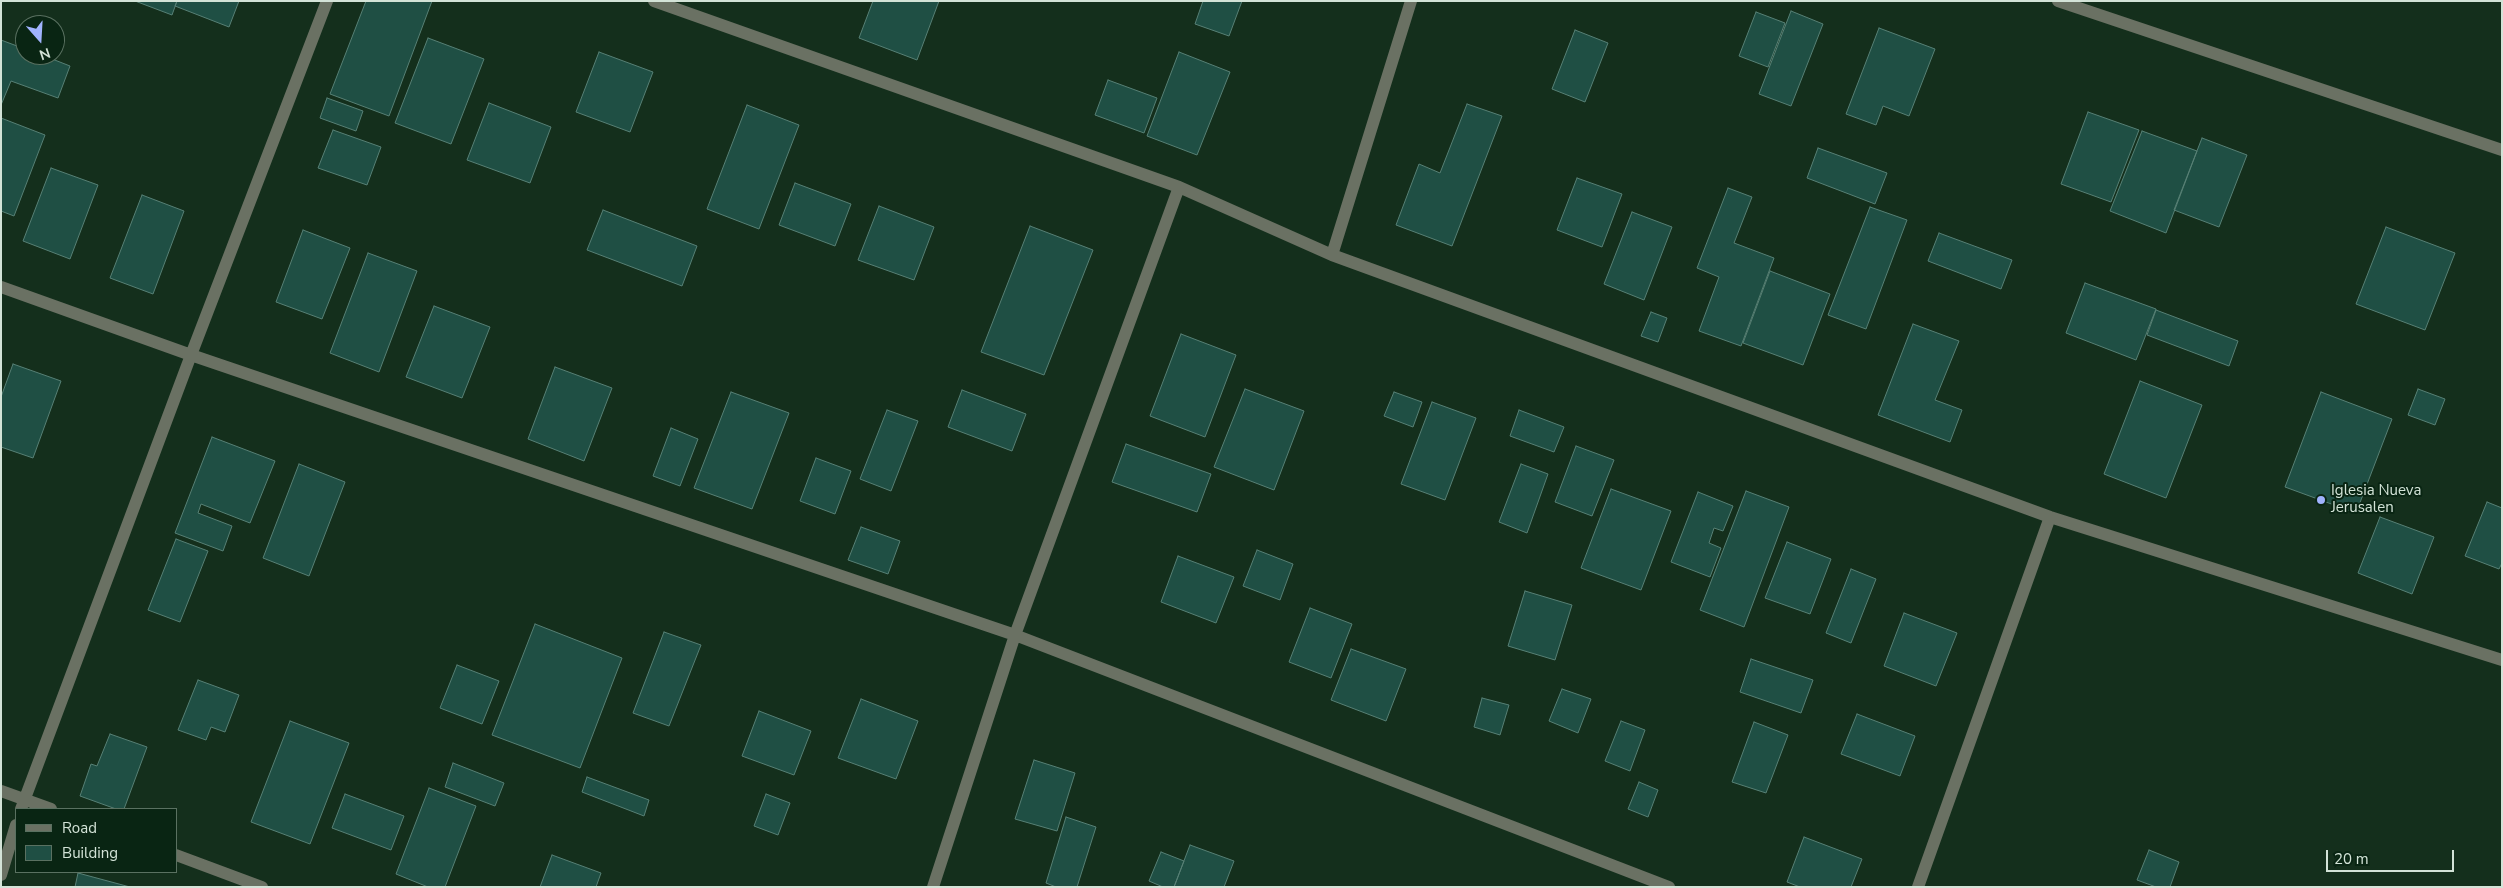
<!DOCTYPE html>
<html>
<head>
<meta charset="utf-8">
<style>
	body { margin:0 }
	#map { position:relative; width:2503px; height:888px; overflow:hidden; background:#142f1c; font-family:"Nunito Sans",sans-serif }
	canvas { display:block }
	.frame { position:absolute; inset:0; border:2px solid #d3e3d7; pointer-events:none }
	.legend { position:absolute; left:15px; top:808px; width:162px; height:65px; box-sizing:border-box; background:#092513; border:1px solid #5a7161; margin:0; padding:6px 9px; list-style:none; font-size:15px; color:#d3e3d7 }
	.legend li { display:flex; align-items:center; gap:10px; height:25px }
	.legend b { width:25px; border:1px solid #5a7161 }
	.north { position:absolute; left:15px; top:15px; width:50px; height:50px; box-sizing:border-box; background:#092513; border:1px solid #5a7161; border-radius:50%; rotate:161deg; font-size:14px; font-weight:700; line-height:20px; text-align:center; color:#d3e3d7 }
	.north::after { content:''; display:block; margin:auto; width:18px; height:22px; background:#a0b3fd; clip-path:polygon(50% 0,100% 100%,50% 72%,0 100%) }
	.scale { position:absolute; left:2326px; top:850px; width:128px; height:22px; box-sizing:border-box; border:2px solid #d3e3d7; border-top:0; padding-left:6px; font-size:15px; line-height:18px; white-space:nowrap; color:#d3e3d7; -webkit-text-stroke:4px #092513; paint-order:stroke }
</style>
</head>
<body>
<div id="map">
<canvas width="2503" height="888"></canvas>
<div class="frame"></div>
<ul class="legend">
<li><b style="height:6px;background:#6a7163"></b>Road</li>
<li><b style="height:14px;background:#1f4f44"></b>Building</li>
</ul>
<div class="north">N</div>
<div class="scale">20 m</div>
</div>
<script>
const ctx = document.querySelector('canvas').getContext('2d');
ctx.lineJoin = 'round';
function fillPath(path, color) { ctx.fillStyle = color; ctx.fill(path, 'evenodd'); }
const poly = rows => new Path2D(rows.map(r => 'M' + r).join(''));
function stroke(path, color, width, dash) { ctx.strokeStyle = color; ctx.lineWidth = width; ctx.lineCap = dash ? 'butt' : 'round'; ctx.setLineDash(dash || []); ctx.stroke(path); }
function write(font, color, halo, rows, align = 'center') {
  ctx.font = font + ' "Nunito Sans",sans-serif'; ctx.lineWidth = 4; ctx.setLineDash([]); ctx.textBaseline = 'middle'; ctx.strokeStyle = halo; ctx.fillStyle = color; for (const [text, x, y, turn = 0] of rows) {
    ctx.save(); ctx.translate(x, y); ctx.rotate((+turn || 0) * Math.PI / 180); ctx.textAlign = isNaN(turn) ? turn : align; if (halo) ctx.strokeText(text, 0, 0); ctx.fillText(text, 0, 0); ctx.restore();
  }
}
const building = poly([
	[135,1,177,1,172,15,135,1],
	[177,1,239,1,229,27,175,6,177,1],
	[366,1,432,1,389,116,330,94,366,1],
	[873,1,939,1,917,60,859,38,873,1],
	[1203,1,1242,1,1229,36,1195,24,1203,1],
	[1791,11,1823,24,1791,106,1759,94,1791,11],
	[1756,12,1785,23,1768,67,1739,56,1756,12],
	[1879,28,1935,49,1909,116,1883,106,1876,125,1846,114,1879,28],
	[1575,30,1608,43,1585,102,1552,89,1575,30],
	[428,38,484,59,451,144,395,123,428,38],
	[1,40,25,49,25,55,42,55,70,66,58,98,11,81,1,105,1,40],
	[599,52,653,72,630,132,576,112,599,52],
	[1179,52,1230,72,1197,155,1147,136,1179,52],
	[1108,80,1157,98,1144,133,1095,115,1108,80],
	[327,98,363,111,356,131,320,118,327,98],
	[489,103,551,127,530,183,467,160,489,103],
	[1467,104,1502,116,1452,246,1396,225,1419,164,1440,173,1467,104],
	[747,105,799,125,759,229,707,209,747,105],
	[2088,112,2139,130,2111,202,2061,184,2088,112],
	[1,118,45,135,14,216,1,211,1,118],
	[333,130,381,147,367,185,318,168,333,130],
	[2142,131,2197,151,2166,233,2110,211,2142,131],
	[2202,138,2247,155,2219,227,2174,210,2202,138],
	[1818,148,1887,173,1875,204,1807,178,1818,148],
	[51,168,98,185,70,259,23,241,51,168],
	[1577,178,1622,194,1602,247,1557,230,1577,178],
	[795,183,851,204,835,246,779,225,795,183],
	[1728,188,1752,197,1734,243,1774,258,1741,346,1699,331,1719,277,1697,268,1728,188],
	[142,195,184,211,153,294,110,278,142,195],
	[879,206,934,227,914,280,858,260,879,206],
	[1870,207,1907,220,1866,329,1828,315,1870,207],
	[603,210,697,246,682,286,587,250,603,210],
	[1632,212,1672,227,1644,300,1604,284,1632,212],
	[1030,226,1093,250,1044,375,981,352,1030,226],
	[2386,227,2455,253,2425,330,2356,304,2386,227],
	[303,230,350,248,322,319,276,302,303,230],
	[1939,233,2012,260,2001,289,1928,261,1939,233],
	[368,253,417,271,379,372,330,353,368,253],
	[1770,271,1830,294,1803,365,1743,343,1770,271],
	[2085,283,2156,309,2136,360,2066,333,2085,283],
	[434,306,490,327,462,398,406,377,434,306],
	[2156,310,2238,341,2229,366,2147,335,2156,310],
	[1651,312,1667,318,1658,342,1641,336,1651,312],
	[1913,324,1959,341,1935,400,1962,410,1950,442,1878,415,1913,324],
	[1181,334,1236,355,1205,437,1150,416,1181,334],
	[13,364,61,381,33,458,1,447,1,397,13,364],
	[555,367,612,388,584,461,528,439,555,367],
	[2140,381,2202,405,2166,498,2104,474,2140,381],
	[1245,389,1304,411,1274,490,1214,467,1245,389],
	[2418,389,2445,399,2435,425,2408,415,2418,389],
	[962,390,1026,414,1012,451,948,427,962,390],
	[731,392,789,413,752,509,694,488,731,392],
	[1394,392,1422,402,1413,427,1384,416,1394,392],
	[2321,392,2392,419,2356,513,2285,487,2321,392],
	[1432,402,1476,418,1445,500,1401,484,1432,402],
	[887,410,918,421,891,491,860,479,887,410],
	[1519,410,1564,427,1554,452,1510,436,1519,410],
	[671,428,698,439,680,486,653,476,671,428],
	[212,437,275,461,250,523,201,504,198,513,232,526,223,551,175,533,212,437],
	[1126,444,1211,474,1197,512,1112,482,1126,444],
	[1576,446,1614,460,1592,516,1555,502,1576,446],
	[816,458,851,471,835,514,800,501,816,458],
	[299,464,345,482,309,576,263,558,299,464],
	[1521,464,1548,474,1527,533,1499,522,1521,464],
	[1611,489,1671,511,1641,590,1581,568,1611,489],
	[1746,491,1789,507,1744,627,1700,610,1746,491],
	[1698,492,1733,506,1723,531,1714,528,1709,543,1721,548,1710,577,1671,562,1698,492],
	[2487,502,2502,508,2502,563,2499,569,2465,556,2487,502],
	[2380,517,2434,537,2412,594,2358,573,2380,517],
	[861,527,900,541,888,574,848,560,861,527],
	[176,539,208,551,180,622,148,610,176,539],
	[1787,542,1831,559,1810,614,1765,598,1787,542],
	[1257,550,1293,564,1280,600,1243,586,1257,550],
	[1178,556,1234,577,1216,623,1161,602,1178,556],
	[1851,569,1876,579,1851,643,1826,633,1851,569],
	[1525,591,1572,605,1555,660,1508,646,1525,591],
	[1310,608,1352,624,1331,678,1289,662,1310,608],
	[1904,613,1957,633,1936,686,1884,666,1904,613],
	[535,624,622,658,580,768,492,735,535,624],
	[664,632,701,645,669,726,633,713,664,632],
	[1351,649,1406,669,1386,721,1331,700,1351,649],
	[1751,659,1813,680,1801,713,1740,692,1751,659],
	[457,665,499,681,482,724,440,708,457,665],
	[198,680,239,695,225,732,211,727,206,740,178,730,198,680],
	[1562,689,1591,699,1578,733,1549,721,1562,689],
	[1482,698,1509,705,1500,735,1474,727,1482,698],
	[861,699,918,721,896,779,838,758,861,699],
	[759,711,811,731,794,775,742,756,759,711],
	[1857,714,1915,736,1900,776,1841,754,1857,714],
	[290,721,349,743,310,844,251,822,290,721],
	[1621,721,1645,730,1630,771,1605,761,1621,721],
	[1754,722,1788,735,1766,793,1732,782,1754,722],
	[110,734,147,747,124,809,116,809,80,796,91,764,97,766,110,734],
	[1034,760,1075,773,1057,831,1015,819,1034,760],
	[453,763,504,783,495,806,445,787,453,763],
	[587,777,649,800,644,816,582,792,587,777],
	[1639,782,1658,790,1648,817,1628,809,1639,782],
	[429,788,476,806,445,887,428,887,396,874,429,788],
	[345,794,404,816,391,850,332,828,345,794],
	[766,794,790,803,778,835,754,826,766,794],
	[1066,817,1096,827,1077,887,1056,887,1046,883,1066,817],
	[1804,837,1862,859,1851,887,1800,887,1787,882,1804,837],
	[1190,845,1234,861,1224,887,1174,887,1190,845],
	[2149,850,2179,862,2170,887,2156,887,2137,880,2149,850],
	[1161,852,1184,861,1174,887,1163,887,1149,881,1161,852],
	[552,855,601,873,596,887,540,887,552,855],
	[78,873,130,887,75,887,78,873]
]);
fillPath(building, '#1f4f44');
stroke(building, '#578075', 1);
stroke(poly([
	[654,1,1179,187,1332,255,2050,517,2502,660],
	[2058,1,2502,150],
	[1332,255,1411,1],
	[1,287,191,355,1015,635,1669,887],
	[1,791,51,809],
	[21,809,191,355,327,1],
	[176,855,262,887],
	[1,875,16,825],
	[933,887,1015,635,1179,187],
	[1918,887,2050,517]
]), '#6a7163', 12);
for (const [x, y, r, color] of [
	[2321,500,5,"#a0b3fd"]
]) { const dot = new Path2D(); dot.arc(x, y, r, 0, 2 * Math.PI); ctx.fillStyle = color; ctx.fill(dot); stroke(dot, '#092513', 2); }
write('15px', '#d3e3d7', '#092513', [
	["Iglesia Nueva",2331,491],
	["Jerusalen",2331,508]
], 'left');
</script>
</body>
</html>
